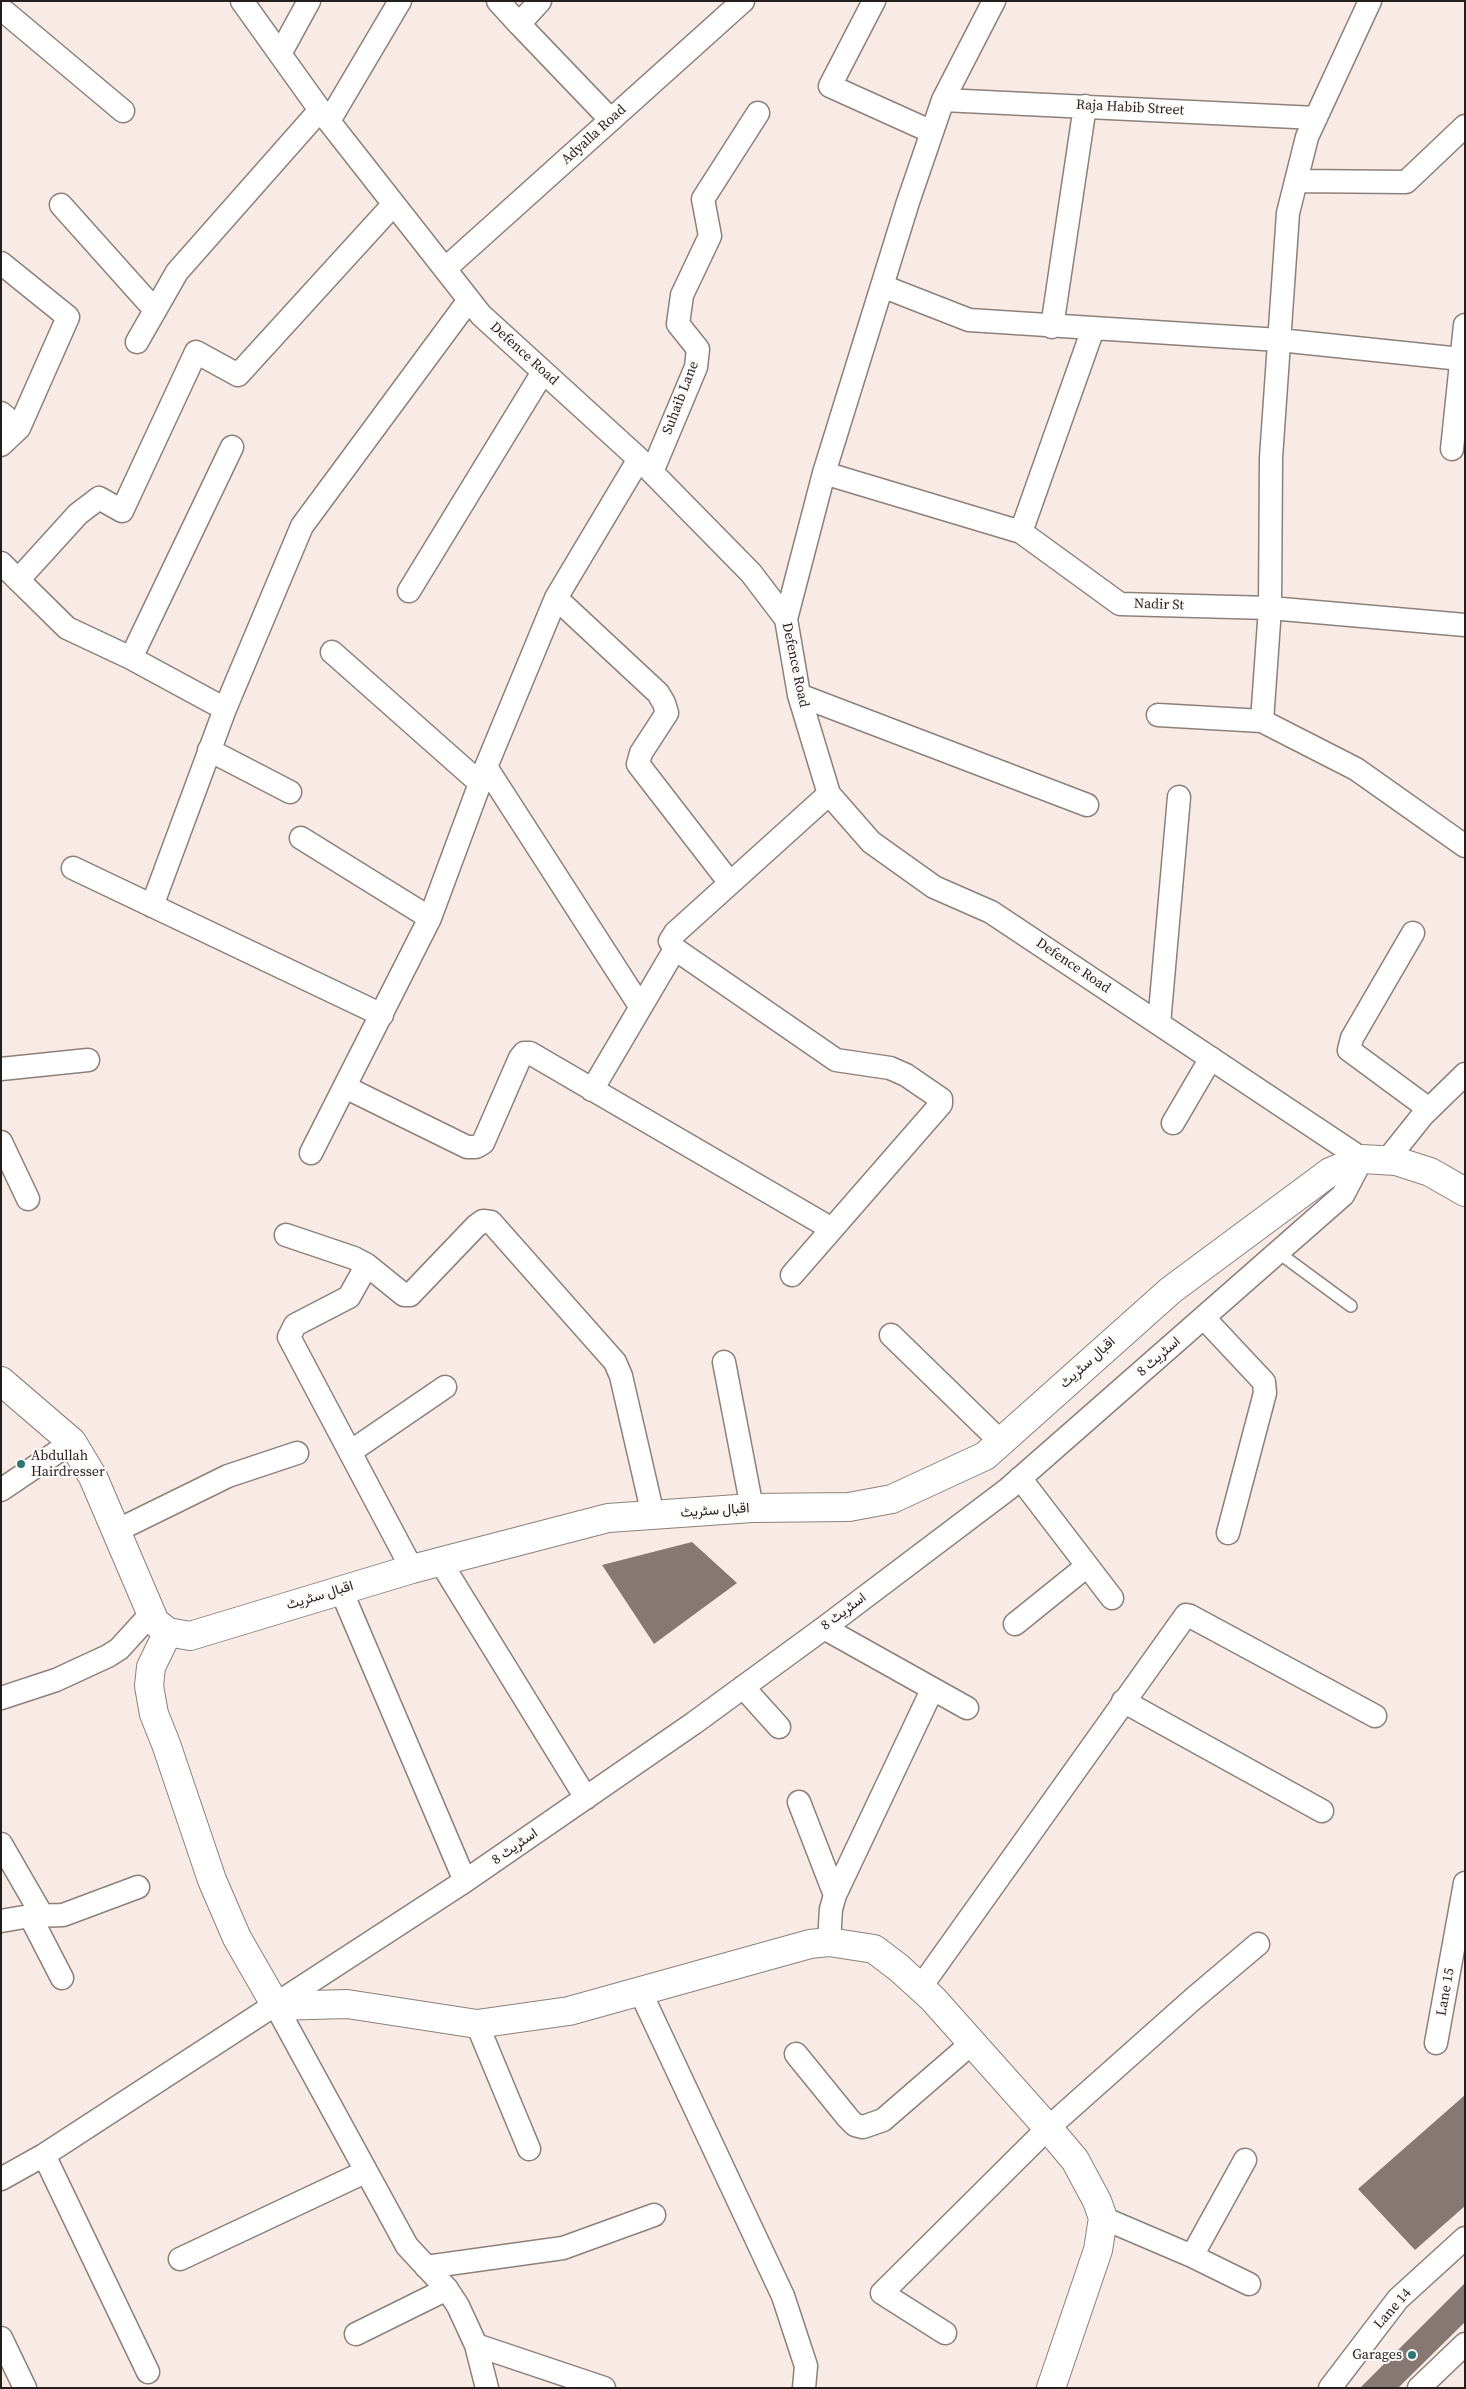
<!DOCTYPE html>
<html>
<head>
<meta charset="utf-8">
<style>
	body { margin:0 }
	#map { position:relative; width:1466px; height:2389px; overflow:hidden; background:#f8eae4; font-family:"Source Serif 4",serif }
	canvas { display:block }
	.frame { position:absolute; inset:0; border:2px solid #241f1d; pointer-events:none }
</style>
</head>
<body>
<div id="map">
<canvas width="1466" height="2389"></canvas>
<div class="frame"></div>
</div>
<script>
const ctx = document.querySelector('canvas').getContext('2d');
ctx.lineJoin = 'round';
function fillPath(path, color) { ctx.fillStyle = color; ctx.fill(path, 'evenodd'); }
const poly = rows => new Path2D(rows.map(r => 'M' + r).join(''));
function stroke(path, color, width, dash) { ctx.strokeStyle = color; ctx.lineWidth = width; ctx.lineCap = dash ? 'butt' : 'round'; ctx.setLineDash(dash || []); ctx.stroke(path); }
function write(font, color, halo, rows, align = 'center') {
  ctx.font = font + ' "Source Serif 4",Vazirmatn,serif'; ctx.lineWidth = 4; ctx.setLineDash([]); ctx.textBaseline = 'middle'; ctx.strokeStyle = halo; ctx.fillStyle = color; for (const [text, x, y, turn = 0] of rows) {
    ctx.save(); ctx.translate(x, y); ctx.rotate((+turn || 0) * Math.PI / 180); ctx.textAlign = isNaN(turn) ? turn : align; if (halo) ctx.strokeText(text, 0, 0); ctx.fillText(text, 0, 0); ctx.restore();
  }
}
fillPath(poly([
	[692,1542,737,1583,654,1644,602,1565],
	[1465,2095,1465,2206,1415,2250,1358,2189],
	[1465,2283,1465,2322,1398,2388,1360,2388]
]), '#867974');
const service = poly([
	[1279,1253,1351,1306]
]);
const minor = poly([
	[498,1,519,24],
	[540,1,519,24,611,120],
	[874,1,830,86,932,132],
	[5,12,123,111],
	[280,54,309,1],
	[943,100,1316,118],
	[329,121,400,1],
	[1296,181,1406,182,1465,126],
	[61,205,155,310],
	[1,263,68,317,19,428,1,445],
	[446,268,743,1],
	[882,286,969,320,1279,340,1461,359],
	[1052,327,1085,106],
	[137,342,177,272,320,110],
	[1,413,19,428],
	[1452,449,1465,325],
	[652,472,696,367,698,349,678,324,682,295,710,236,703,199,758,113],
	[824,473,1021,532,1120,604,1270,608,1465,625],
	[1021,532,1093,329],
	[1,563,67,628,131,658,225,709],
	[18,580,78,514,99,498,122,511,196,352,238,375,393,205],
	[409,591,543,372],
	[556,598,658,693,664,703,667,713,641,753,638,764,730,883],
	[786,619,824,473,908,202,943,100,994,1],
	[332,652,481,784],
	[131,658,232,447],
	[799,695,1087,805],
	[1158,715,1262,721,1356,769,1465,846],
	[1262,721,1270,608,1271,458,1288,213,1307,137,1370,1],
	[209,750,290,792],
	[486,767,640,1006],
	[301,838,430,918],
	[73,868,382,1015],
	[152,906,225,709,302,526,469,300],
	[1413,933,1352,1038,1349,1050,1429,1109],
	[1159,1024,1179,797],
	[1,1069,88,1060],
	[345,1087,467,1147,476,1147,483,1143,520,1058,524,1053,530,1053,832,1229],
	[592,1090,675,949],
	[1173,1123,1211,1058],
	[1,1142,28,1199],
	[311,1153,430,918,486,767,556,598,639,459],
	[1387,1160,1423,1115,1465,1074],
	[286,1235,354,1258,367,1265,349,1297,295,1325,289,1337,412,1569],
	[367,1265,404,1295,410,1295,476,1226,483,1221,491,1222,615,1362,621,1376,653,1515],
	[792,1275,941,1104,941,1099,906,1075,890,1068,836,1060,675,949,670,941,675,933,829,794],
	[1204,1318,1264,1382,1265,1393,1228,1533],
	[891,1335,1001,1442],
	[724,1362,752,1508],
	[350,1452,445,1387],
	[1020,1478,1112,1598],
	[1,1490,72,1442],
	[116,1531,228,1476,297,1453],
	[440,1561,586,1798],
	[341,1590,465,1881],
	[1015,1624,1087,1566],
	[824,1628,967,1708],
	[743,1687,779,1727],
	[1,1698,56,1680,108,1656,119,1649,150,1615],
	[1123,1701,1322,1811],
	[799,1802,835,1895],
	[1,1844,42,1915],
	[30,1916,62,1978],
	[1,1921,30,1916,63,1915,138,1887],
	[829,1942,831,1909,835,1895,932,1690],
	[920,1988,1186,1615,1190,1616,1375,1716],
	[640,1991,783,2296,806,2366,804,2388],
	[276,2006,407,2246,447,2289,458,2306,476,2345,487,2388],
	[477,2024,529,2149],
	[1436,2043,1465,1883],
	[796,2054,848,2118,855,2125,863,2127,883,2120,972,2043],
	[44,2155,148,2372],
	[1,2179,44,2155,465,1881,694,1723,824,1628,1008,1489,1343,1195,1362,1159,991,912,934,887,871,842,829,794,799,695,786,619,751,573,639,459,481,315,320,110,242,1],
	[1103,2218,1192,2256,1245,2160],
	[1192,2256,1249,2284],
	[180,2259,365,2172],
	[426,2267,563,2248,654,2215],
	[945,2333,882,2293,1048,2128,1193,1999,1258,1944],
	[356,2334,447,2289],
	[1,2338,25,2388],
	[476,2345,604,2388],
	[1330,2388,1398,2299,1465,2238],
	[1419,2388,1465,2344]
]);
const tertiary = poly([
	[1,1381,72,1442,93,1477,155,1622,168,1632,190,1636,412,1569,608,1518,752,1508,849,1507,892,1499,985,1456,1171,1290,1330,1172,1362,1159,1396,1161,1430,1172,1465,1192],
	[168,1632,151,1667,149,1686,154,1714,166,1744,212,1880,237,1938,276,2006,347,2004,477,2024,569,2011,810,1944,829,1942,874,1949,899,1968,933,1999,1048,2128,1075,2160,1097,2201,1103,2218,1098,2250,1051,2388]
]);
stroke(service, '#8d807a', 14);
stroke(minor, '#8d807a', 25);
stroke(tertiary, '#8d807a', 30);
stroke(service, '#fff', 11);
stroke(minor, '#fff', 22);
stroke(tertiary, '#fff', 28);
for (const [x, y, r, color] of [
	[21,1464,5,"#2d7777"],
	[1412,2355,5,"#2d7777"]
]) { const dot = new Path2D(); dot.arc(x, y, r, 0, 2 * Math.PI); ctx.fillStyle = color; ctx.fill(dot); stroke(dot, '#fdfaf9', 2); }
write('14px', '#241f1d', '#fdfaf9', [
	["Raja Habib Street",1130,108,3],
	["Adyalla Road",594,135,-42],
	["Defence Road",524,354,42],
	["Suhaib Lane",681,398,-69],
	["Nadir St",1159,605,2],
	["Defence Road",795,665,78],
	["Defence Road",1073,966,34],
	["اسٹریٹ 8",1159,1357,-41],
	["اقبال سٹریٹ",1088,1363,-42],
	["اقبال سٹریٹ",715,1511,-4],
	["اقبال سٹریٹ",320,1596,-17],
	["اسٹریٹ 8",844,1612,-37],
	["اسٹریٹ 8",515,1847,-35],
	["Lane 15",1446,1992,-80],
	["Lane 14",1393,2309,-49]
]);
write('14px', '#241f1d', '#fdfaf9', [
	["Abdullah",31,1456],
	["Hairdresser",31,1472],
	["Garages",1402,2355,"right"]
], 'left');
</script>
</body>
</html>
